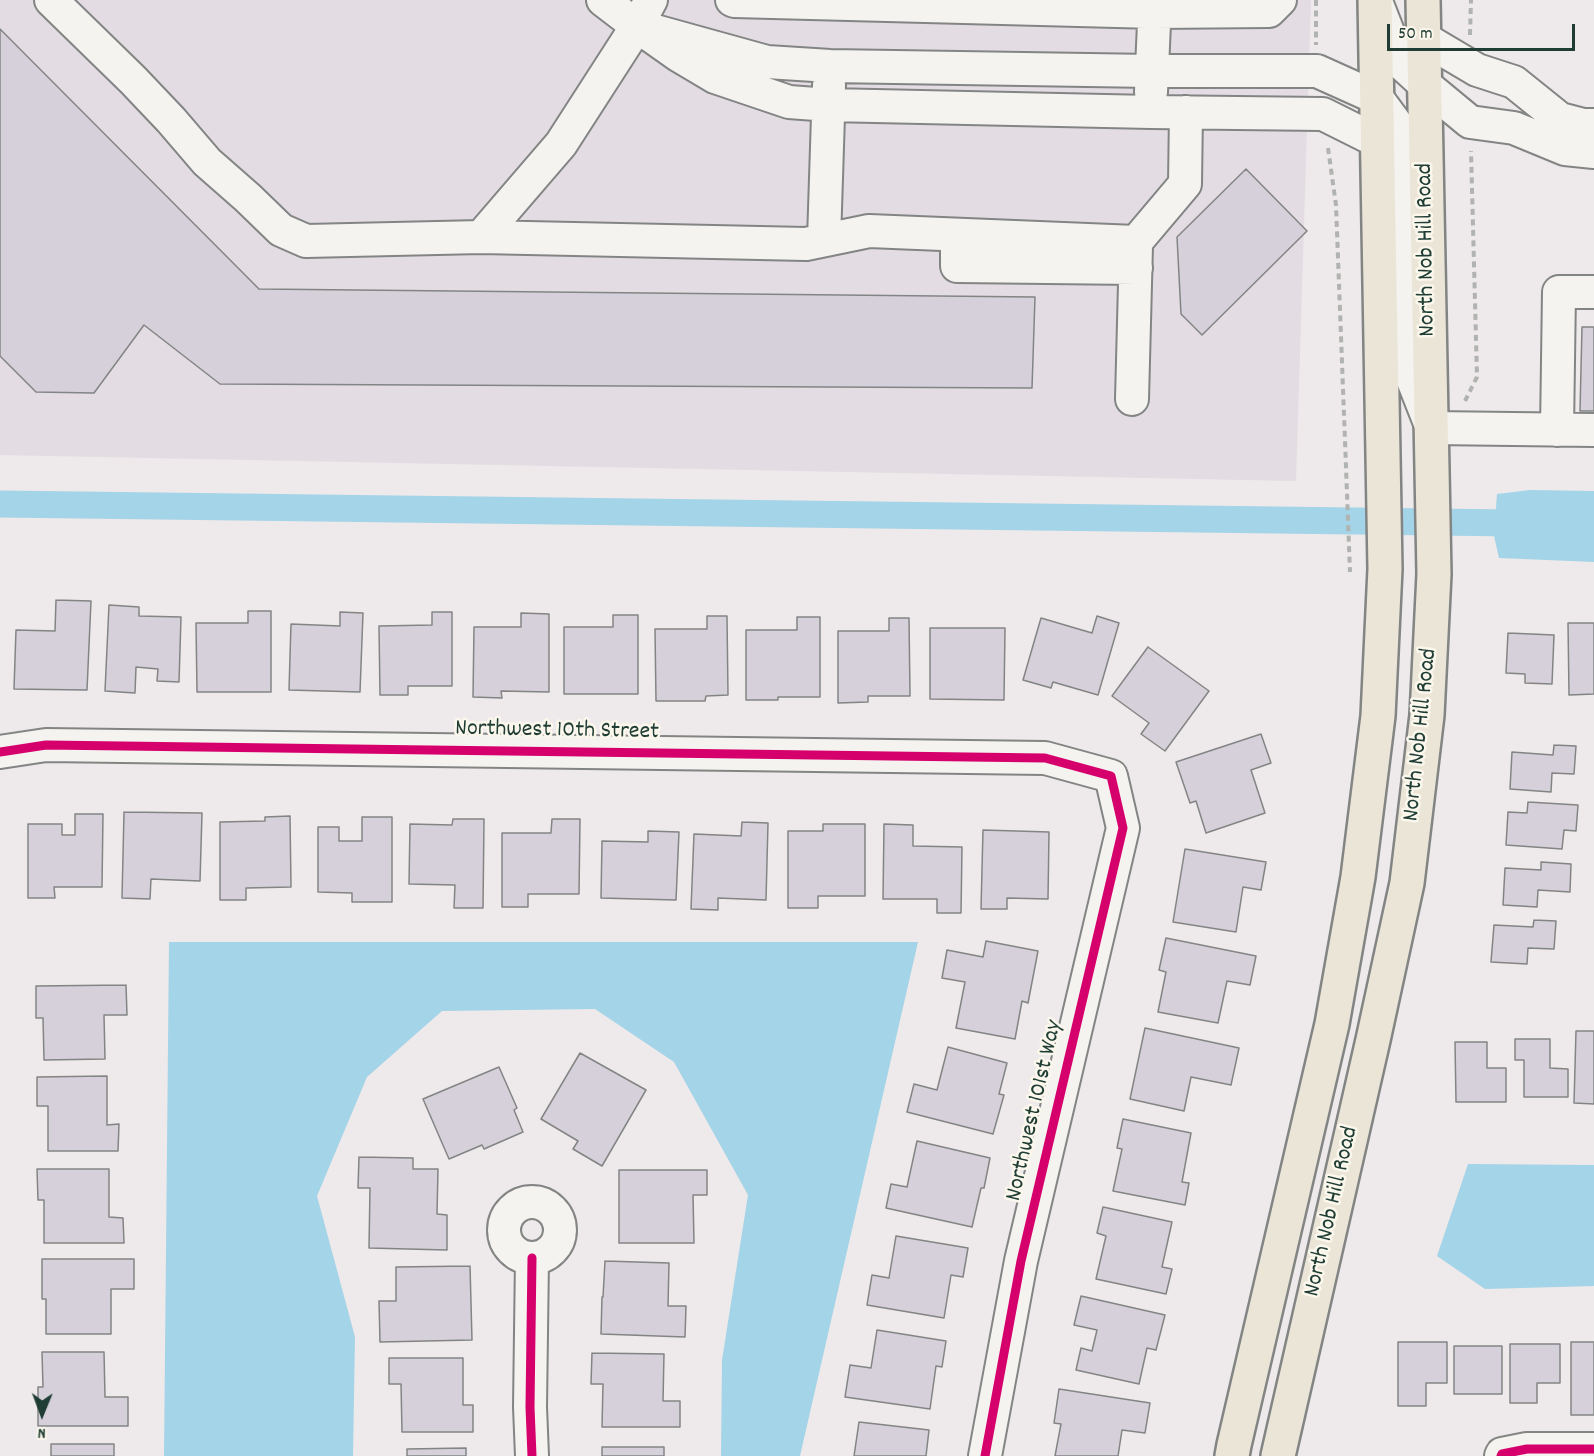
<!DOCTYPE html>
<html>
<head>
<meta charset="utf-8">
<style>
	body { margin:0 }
	#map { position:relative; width:1594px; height:1456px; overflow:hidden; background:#eee9ea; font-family:Dekko,sans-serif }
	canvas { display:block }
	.north { position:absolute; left:12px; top:1384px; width:60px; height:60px; -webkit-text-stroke:4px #fbf7ec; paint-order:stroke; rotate:181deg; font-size:16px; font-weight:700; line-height:24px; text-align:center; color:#1f3d34 }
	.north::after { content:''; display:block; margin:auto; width:21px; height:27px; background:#1f3d34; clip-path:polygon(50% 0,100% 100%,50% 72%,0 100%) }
	.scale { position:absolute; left:1387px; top:24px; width:188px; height:27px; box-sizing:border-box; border:3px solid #1f3d34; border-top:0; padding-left:8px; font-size:18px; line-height:21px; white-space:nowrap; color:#1f3d34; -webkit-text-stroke:4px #fbf7ec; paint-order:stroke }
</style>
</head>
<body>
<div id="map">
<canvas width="1594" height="1456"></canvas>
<div class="north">N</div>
<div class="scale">50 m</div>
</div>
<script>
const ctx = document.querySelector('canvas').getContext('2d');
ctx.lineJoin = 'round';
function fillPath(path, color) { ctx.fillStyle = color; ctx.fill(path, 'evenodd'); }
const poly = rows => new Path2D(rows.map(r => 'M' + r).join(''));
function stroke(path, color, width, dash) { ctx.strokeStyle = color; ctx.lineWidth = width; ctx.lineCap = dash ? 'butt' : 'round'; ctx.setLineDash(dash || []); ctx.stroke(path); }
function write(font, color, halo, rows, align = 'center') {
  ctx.font = font + ' Dekko,sans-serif'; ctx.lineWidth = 5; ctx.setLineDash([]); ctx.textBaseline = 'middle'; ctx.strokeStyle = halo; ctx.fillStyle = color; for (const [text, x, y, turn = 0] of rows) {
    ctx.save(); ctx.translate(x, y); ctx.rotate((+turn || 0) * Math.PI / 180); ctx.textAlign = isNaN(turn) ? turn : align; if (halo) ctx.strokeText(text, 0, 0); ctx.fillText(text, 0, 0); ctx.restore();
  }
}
fillPath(poly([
	[0,0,1311,0,1296,481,0,455]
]), '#e3dce3');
fillPath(poly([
	[1530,490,1594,491,1594,562,1499,558,1494,536,1497,494],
	[169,942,918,942,800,1456,721,1456,722,1360,748,1195,674,1062,595,1009,442,1011,367,1077,317,1196,355,1337,353,1456,164,1456],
	[1468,1164,1594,1165,1594,1286,1485,1289,1437,1256]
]), '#a4d4e7');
stroke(poly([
	[0,504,1594,524]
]), '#a4d4e7', 27);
const building = poly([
	[0,29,259,289,1035,297,1032,388,220,384,144,325,94,393,36,392,0,356,0,29],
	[1246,169,1307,231,1202,335,1181,314,1177,237,1246,169],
	[1582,327,1594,327,1594,411,1580,411,1582,327],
	[56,600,91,601,87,690,14,689,16,630,55,631,56,600],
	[109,605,139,607,139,616,181,617,179,682,157,681,158,669,136,667,135,693,105,691,109,605],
	[248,611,271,611,271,692,197,692,196,623,248,623,248,611],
	[340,612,363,613,360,692,289,690,291,624,340,626,340,612],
	[432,612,452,612,452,686,408,686,408,695,380,695,379,626,432,625,432,612],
	[521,613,549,614,549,692,501,691,502,698,473,697,474,627,521,627,521,613],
	[613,615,638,615,638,694,564,694,564,627,613,627,613,615],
	[707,616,727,616,728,695,706,696,705,701,656,701,655,629,707,629,707,616],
	[1097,616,1119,623,1098,695,1053,682,1051,688,1023,680,1041,618,1092,633,1097,616],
	[797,617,820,617,820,697,778,697,778,700,746,700,746,630,797,630,797,617],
	[889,618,909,618,910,696,868,696,868,702,838,703,838,631,889,631,889,618],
	[1568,623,1594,623,1594,694,1569,695,1568,623],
	[930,628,1005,628,1004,700,930,699,930,628],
	[1508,633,1554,635,1552,684,1525,683,1525,674,1506,673,1508,633],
	[1148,647,1209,691,1165,751,1141,734,1149,723,1112,696,1148,647],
	[1261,734,1271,763,1251,770,1265,813,1206,833,1196,801,1190,803,1176,762,1261,734],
	[1554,745,1576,746,1574,774,1552,773,1551,792,1510,789,1512,752,1553,755,1554,745],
	[1528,802,1578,805,1576,831,1564,830,1562,849,1506,845,1508,812,1527,813,1528,802],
	[124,812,202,813,200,881,151,879,150,899,122,898,124,812],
	[75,814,103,814,102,887,54,887,55,898,28,898,28,824,62,824,62,835,75,835,75,814],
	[290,816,291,887,246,888,246,900,220,900,220,822,265,821,265,817,290,816],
	[362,817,392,817,392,902,352,902,352,893,318,892,318,827,339,827,339,841,362,841,362,817],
	[453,819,484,819,483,908,454,908,455,885,409,884,410,824,452,825,453,819],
	[552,819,580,819,579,894,528,894,528,907,502,907,502,833,551,833,552,819],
	[742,822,768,823,766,900,718,898,718,910,691,909,694,834,741,836,742,822],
	[823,824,865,824,865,896,818,896,818,908,788,908,788,831,823,831,823,824],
	[884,824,913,825,913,846,962,847,961,913,937,913,937,899,883,899,884,824],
	[983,830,1049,832,1048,899,1007,898,1007,909,981,909,983,830],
	[648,831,679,832,676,900,601,898,602,841,648,842,648,831],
	[1185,849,1266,862,1261,890,1243,887,1236,932,1173,922,1185,849],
	[1541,862,1571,864,1570,892,1538,890,1537,907,1503,905,1505,868,1541,870,1541,862],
	[1534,920,1556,921,1554,949,1528,948,1527,964,1491,962,1494,925,1533,927,1534,920],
	[1166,938,1256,956,1250,985,1227,981,1218,1023,1158,1012,1166,972,1159,970,1166,938],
	[986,941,1038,951,1028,1003,1022,1001,1015,1039,956,1028,965,982,942,978,947,950,983,957,986,941],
	[126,985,127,1015,104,1015,105,1059,44,1060,43,1018,36,1018,36,986,126,985],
	[1145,1028,1239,1048,1231,1085,1191,1077,1184,1111,1130,1099,1145,1028],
	[1576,1031,1594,1031,1594,1104,1574,1103,1576,1031],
	[1515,1039,1550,1039,1550,1068,1568,1069,1568,1097,1524,1097,1524,1060,1515,1060,1515,1039],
	[1455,1042,1487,1042,1487,1068,1506,1068,1506,1102,1456,1102,1455,1042],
	[948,1047,1007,1063,999,1094,1004,1095,993,1134,907,1112,914,1084,937,1090,948,1047],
	[580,1053,646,1090,602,1166,573,1149,578,1141,541,1119,580,1053],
	[499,1067,517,1108,514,1110,523,1132,484,1149,482,1145,449,1159,423,1099,499,1067],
	[107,1076,107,1125,119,1124,118,1151,48,1151,48,1106,37,1106,37,1077,107,1076],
	[1123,1119,1191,1133,1182,1182,1189,1183,1185,1205,1113,1191,1122,1149,1117,1148,1123,1119],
	[917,1141,990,1158,984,1188,981,1188,972,1227,886,1208,891,1184,907,1187,917,1141],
	[359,1157,413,1158,413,1169,438,1169,437,1214,447,1215,447,1250,369,1248,370,1188,358,1188,359,1157],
	[37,1169,109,1169,109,1217,123,1218,124,1243,44,1243,44,1200,38,1200,37,1169],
	[619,1170,707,1170,707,1195,693,1195,694,1243,619,1243,619,1170],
	[1103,1207,1172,1222,1162,1267,1172,1269,1166,1294,1096,1279,1106,1236,1097,1233,1103,1207],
	[896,1236,968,1248,963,1277,951,1275,944,1318,867,1305,872,1275,889,1278,896,1236],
	[42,1259,134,1259,134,1289,111,1289,111,1334,46,1334,46,1299,42,1299,42,1259],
	[605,1261,669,1263,668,1306,686,1306,685,1337,601,1334,602,1297,603,1297,605,1261],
	[470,1266,472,1340,380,1342,379,1301,396,1301,396,1267,470,1266],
	[1081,1296,1165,1315,1156,1350,1147,1348,1139,1384,1076,1370,1081,1348,1092,1351,1097,1330,1074,1325,1081,1296],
	[877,1330,946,1341,942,1367,936,1366,930,1409,845,1397,850,1365,871,1368,877,1330],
	[1398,1342,1447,1342,1447,1383,1426,1383,1426,1406,1398,1406,1398,1342],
	[1571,1342,1594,1342,1594,1415,1571,1415,1571,1342],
	[1510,1344,1560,1344,1560,1383,1537,1383,1537,1403,1510,1403,1510,1344],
	[1454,1346,1502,1346,1502,1394,1454,1394,1454,1346],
	[42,1352,104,1352,105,1397,128,1397,128,1426,38,1426,38,1387,43,1387,42,1352],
	[592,1353,664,1354,663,1401,680,1401,680,1427,602,1427,603,1384,591,1384,592,1353],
	[389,1358,463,1358,463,1405,473,1405,473,1432,402,1432,401,1384,389,1384,389,1358],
	[1059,1389,1150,1403,1145,1433,1122,1430,1118,1456,1055,1456,1061,1424,1054,1423,1059,1389],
	[859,1422,929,1430,926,1456,854,1456,859,1422],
	[51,1444,114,1444,114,1456,51,1456,51,1444],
	[602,1447,664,1447,664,1456,602,1456,602,1447],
	[466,1448,466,1456,407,1456,407,1449,466,1448]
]);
fillPath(building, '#d6d0da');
stroke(building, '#828584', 1.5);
const minor = poly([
	[51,0,133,80,171,120,207,162,248,198,281,230,306,241,481,237,561,144,637,26,651,0],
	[603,0,637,26,678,55,715,77,789,102,829,105,1151,112,1323,114,1377,141],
	[732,0,734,1,1155,12,1269,11,1280,0],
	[1377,4,1397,55,1402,64,1424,84,1470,122,1514,128,1565,149,1594,152],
	[637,26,767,62,830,66,1152,71,1317,71,1377,98,1408,140,1411,375,1432,428,1594,430],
	[1423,38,1477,70,1514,82,1560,119,1583,125,1594,125],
	[1151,92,1155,0],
	[957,235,957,266,1136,268],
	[481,237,806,244,869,231,1136,242,1185,184,1186,112],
	[824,240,829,85],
	[1132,399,1136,246],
	[1557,430,1559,292,1594,292],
	[0,752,46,745,1045,758,1111,776,1123,828,1021,1261,985,1456],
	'504 1230a28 28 0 1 1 56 0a28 28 0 1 1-56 0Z',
	[532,1258,530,1407,532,1456],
	[1501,1456,1502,1454,1527,1449,1594,1449]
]);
const major = poly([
	[1232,1456,1234,1445,1332,1024,1358,877,1378,716,1385,569,1375,0],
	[1278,1456,1373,1040,1407,883,1427,715,1434,574,1423,0]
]);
stroke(minor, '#828584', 36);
stroke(major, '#828584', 38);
stroke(poly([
	[1316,0,1316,45],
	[1470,35,1471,0],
	[1328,148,1336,205,1350,572],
	[1465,401,1477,377,1471,151]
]), '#b1b3b0', 4, [6, 4.5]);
stroke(minor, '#f5f3f0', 32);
stroke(major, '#eae5d7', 33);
stroke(poly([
	[0,752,46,745,1045,758,1111,776,1123,828,1021,1261,985,1456],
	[532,1258,530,1407,532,1456],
	[1501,1456,1502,1454,1527,1449,1594,1449]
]), '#d6006c', 9);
write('24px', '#1f3d34', '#fbf7ec', [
	["North Nob Hill Road",1428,250,-91],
	["Northwest 10th Street",557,732,1],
	["North Nob Hill Road",1422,735,-84],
	["Northwest 101st Way",1036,1111,-77],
	["North Nob Hill Road",1333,1212,-77]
]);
</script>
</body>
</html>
